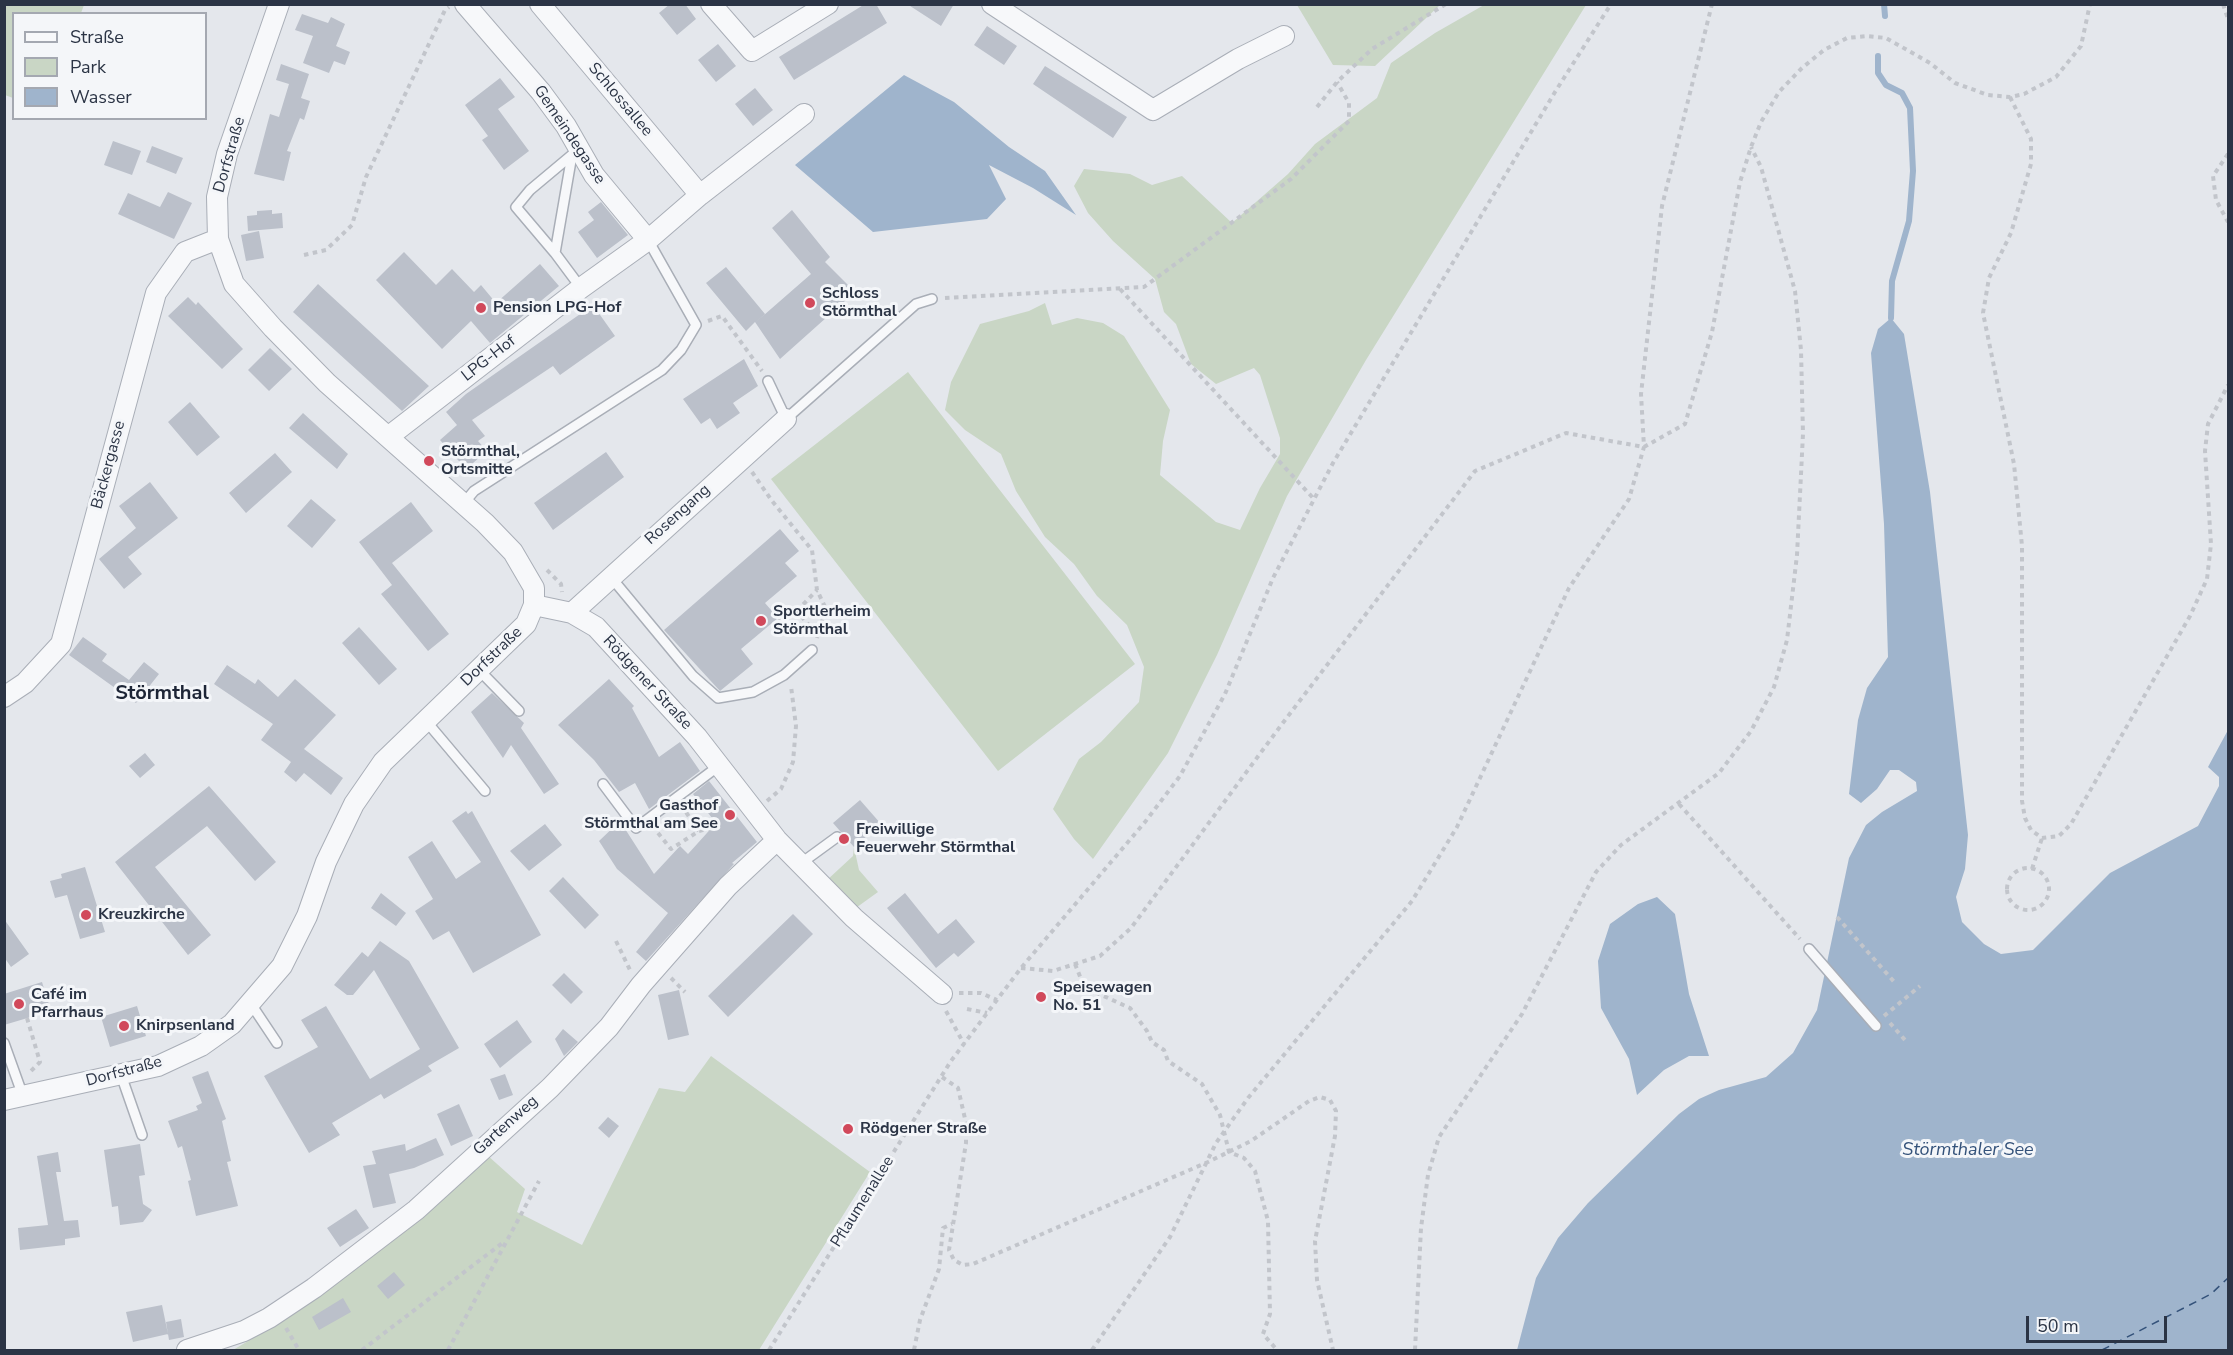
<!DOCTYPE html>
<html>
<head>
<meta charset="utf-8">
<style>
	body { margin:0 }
	#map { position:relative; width:2233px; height:1355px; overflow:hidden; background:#e4e7ec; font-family:"Nunito Sans",sans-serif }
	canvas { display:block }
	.frame { position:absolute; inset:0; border:6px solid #2b3445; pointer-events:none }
	.legend { position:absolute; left:12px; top:12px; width:195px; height:108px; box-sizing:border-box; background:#f4f6f9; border:2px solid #a4a8b1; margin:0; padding:8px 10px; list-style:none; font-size:18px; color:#2b3445 }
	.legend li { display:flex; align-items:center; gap:12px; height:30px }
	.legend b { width:30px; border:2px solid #a4a8b1 }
	.scale { position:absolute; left:2026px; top:1316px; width:141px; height:27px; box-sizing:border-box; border:3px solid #2b3445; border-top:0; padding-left:8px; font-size:18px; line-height:21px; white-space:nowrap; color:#2b3445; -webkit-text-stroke:4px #f4f6f9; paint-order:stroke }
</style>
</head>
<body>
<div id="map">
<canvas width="2233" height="1355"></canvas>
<div class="frame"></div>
<ul class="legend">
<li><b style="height:8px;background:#f7f8fa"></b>Straße</li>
<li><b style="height:16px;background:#c9d6c5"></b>Park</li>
<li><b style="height:16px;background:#9fb4cc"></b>Wasser</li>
</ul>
<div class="scale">50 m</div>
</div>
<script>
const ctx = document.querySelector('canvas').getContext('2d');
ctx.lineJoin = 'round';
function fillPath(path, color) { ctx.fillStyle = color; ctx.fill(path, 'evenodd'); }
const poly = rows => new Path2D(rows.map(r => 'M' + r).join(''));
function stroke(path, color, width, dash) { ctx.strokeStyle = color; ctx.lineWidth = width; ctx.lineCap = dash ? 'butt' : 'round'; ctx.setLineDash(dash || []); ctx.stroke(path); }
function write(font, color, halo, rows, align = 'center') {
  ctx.font = font + ' "Nunito Sans",sans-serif'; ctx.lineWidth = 6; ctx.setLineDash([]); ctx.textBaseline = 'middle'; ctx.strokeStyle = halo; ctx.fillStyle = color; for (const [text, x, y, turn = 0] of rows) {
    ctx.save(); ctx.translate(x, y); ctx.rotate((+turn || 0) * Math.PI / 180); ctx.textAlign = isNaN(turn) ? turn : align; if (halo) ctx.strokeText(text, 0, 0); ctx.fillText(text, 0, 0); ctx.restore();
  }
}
fillPath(poly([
	[5,4,84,5,81,13,14,14,13,98,5,95],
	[1297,5,1440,5,1375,66,1333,65],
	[1484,5,1586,5,1366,360,1287,496,1217,655,1168,753,1093,859,1074,839,1053,809,1079,759,1101,742,1139,702,1144,667,1127,625,1097,596,1074,564,1045,537,1016,491,1001,454,965,430,945,410,951,382,980,324,1029,311,1045,303,1052,325,1077,318,1103,323,1124,336,1170,410,1163,441,1160,475,1216,522,1240,530,1260,488,1280,454,1280,438,1260,375,1254,368,1216,384,1191,364,1176,324,1164,312,1155,279,1113,241,1088,213,1074,186,1084,169,1130,174,1152,185,1182,176,1232,223,1288,174,1315,144,1377,98,1391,63,1435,33],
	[908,372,1135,664,998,771,771,479],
	[854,847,859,870,878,892,853,910,826,881,853,856],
	[711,1056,870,1172,759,1350,233,1350,285,1319,360,1266,487,1155,525,1189,517,1212,582,1245,659,1088,685,1092]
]), '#c9d6c5');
fillPath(poly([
	[904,75,954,102,1009,147,1045,171,1076,215,1033,188,989,165,1006,199,987,219,873,232,795,165],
	[1891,318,1904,334,1930,492,1968,835,1965,869,1956,897,1962,922,1984,944,2001,954,2033,950,2110,873,2198,826,2219,786,2219,777,2208,767,2228,730,2228,1350,1517,1350,1536,1278,1558,1238,1588,1203,1679,1114,1699,1099,1719,1090,1766,1077,1793,1053,1817,1010,1849,858,1866,825,1882,812,1917,791,1916,782,1899,770,1890,770,1877,789,1861,803,1849,794,1858,720,1867,688,1888,657,1884,524,1871,353,1878,329],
	[1657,897,1675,914,1689,994,1709,1056,1689,1056,1664,1070,1637,1095,1629,1059,1601,1008,1598,961,1610,924,1638,904]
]), '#9fb4cc');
stroke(poly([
	[1884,4,1885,16],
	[1878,56,1878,73,1886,85,1902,93,1910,108,1913,171,1909,221,1892,281,1891,318]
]), '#9fb4cc', 6);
stroke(poly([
	[2102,1350,2211,1294,2228,1278]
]), '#34527a', 1.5, [8, 6]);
fillPath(poly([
	[670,4,685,4,696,19,677,35,659,13],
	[865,4,876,4,887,23,794,80,779,57],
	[907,4,954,4,941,26],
	[302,14,328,23,331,17,345,24,336,46,350,52,345,65,334,61,329,73,303,63,313,36,295,30],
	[987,26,1017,46,1004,65,974,45],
	[718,44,736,66,716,82,698,60],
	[281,64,309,74,301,98,310,101,304,120,300,118,287,151,291,152,284,181,254,174,270,114,279,117,289,84,276,80],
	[1045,66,1127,117,1113,138,1033,84],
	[500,78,515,97,498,109,529,151,504,170,482,140,488,136,465,105],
	[755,88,773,110,753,126,735,104],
	[113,141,141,151,132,175,104,165],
	[152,146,183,158,176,174,146,162],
	[168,192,192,203,174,239,118,214,128,193,160,207],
	[601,202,628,235,597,258,578,232,594,220,588,212],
	[272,210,272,214,282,213,283,228,248,231,247,216,257,215,257,211],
	[792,210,830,257,825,262,855,292,780,359,755,322,746,331,706,283,726,267,765,314,756,322,811,274,772,228],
	[259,231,264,258,246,261,241,235],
	[404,252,436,285,452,269,474,292,481,285,496,303,540,264,559,286,490,343,471,321,442,349,376,280],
	[318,284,429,386,402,411,293,312],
	[188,297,196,305,198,302,243,349,222,369,168,316],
	[593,305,615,336,560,375,553,366,472,420,485,436,478,441,487,451,466,469,440,440,457,425,446,412,466,394],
	[270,348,292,369,269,391,248,370],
	[744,359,758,386,733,403,740,413,717,429,710,418,701,424,683,399],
	[190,402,220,437,197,456,168,422],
	[303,413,348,454,337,469,289,428],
	[606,452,624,477,553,530,534,503],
	[275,453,292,472,246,513,229,493],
	[150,482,178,518,128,557,142,574,124,589,99,559,136,528,119,506],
	[311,499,336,520,312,548,287,526],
	[411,502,433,531,392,563,449,634,428,651,381,594,392,585,359,542],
	[780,529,799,551,785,563,797,576,765,603,778,618,741,649,753,664,720,691,664,630],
	[359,627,397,669,379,685,342,643],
	[83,637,107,654,102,661,129,680,144,662,159,674,136,703,69,655],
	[227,665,255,684,258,679,278,697,295,679,336,715,304,749,343,778,331,795,304,773,296,782,284,772,291,762,261,740,273,724,214,684],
	[609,679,634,706,632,708,659,757,680,742,700,771,649,809,635,783,619,792,594,760,558,725],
	[492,693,524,723,521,728,559,784,544,794,511,745,503,758,471,712],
	[145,753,155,765,140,778,129,766],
	[709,781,757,842,732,863,734,864,646,961,636,952,668,913,617,869,599,841,620,821,654,874,680,846,688,854,716,823,693,794],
	[209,786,276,862,255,881,207,826,155,867,211,935,188,955,115,862],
	[860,800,881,824,854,847,833,823],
	[466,811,468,814,472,811,541,935,473,973,449,931,433,940,415,911,433,899,408,857,432,841,456,879,481,862,452,821],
	[545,824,562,845,529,871,510,851],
	[85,867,105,932,80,939,67,895,55,898,50,881,62,878,61,874],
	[563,877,599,915,585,929,549,891],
	[381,893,406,913,396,926,371,908],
	[905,893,938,934,956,919,975,942,958,957,954,953,936,968,887,908],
	[793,914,813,934,728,1017,708,996],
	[4,919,29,954,11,967,4,957],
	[380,941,409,961,459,1048,428,1066,432,1071,384,1099,381,1094,332,1123,340,1135,309,1153,264,1076,318,1047,301,1020,326,1006,370,1079,420,1049,374,970,353,995,347,995,334,985,362,952,368,957],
	[564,973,583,992,571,1004,552,985],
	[42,982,51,1011,4,1025,4,994],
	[679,990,689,1035,668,1040,658,995],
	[137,1006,146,1036,110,1047,101,1017],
	[517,1020,532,1042,500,1068,484,1044],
	[563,1029,578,1042,564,1056,555,1039],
	[208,1071,226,1119,222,1121,231,1161,227,1162,238,1206,196,1216,188,1181,191,1180,182,1146,178,1148,168,1121,198,1110,196,1106,202,1103,192,1077],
	[505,1074,513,1095,499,1100,490,1079],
	[459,1104,473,1136,451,1146,437,1114],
	[608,1117,619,1126,609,1138,598,1128],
	[436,1138,444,1155,414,1168,389,1174,396,1203,373,1208,363,1166,376,1164,372,1151,405,1144,406,1151],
	[140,1144,145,1175,139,1176,143,1204,152,1210,143,1222,120,1225,118,1206,112,1207,104,1150],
	[58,1152,61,1172,56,1172,64,1221,78,1220,80,1237,65,1239,65,1245,20,1250,18,1228,48,1225,37,1156],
	[356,1209,369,1228,340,1247,327,1228],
	[394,1272,405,1285,388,1299,377,1286],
	[343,1298,351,1312,319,1330,312,1317],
	[162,1305,168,1334,133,1342,126,1312],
	[181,1319,184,1337,169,1340,166,1322]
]), '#bbc0ca');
const lane = poly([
	[579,149,530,190,516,207,555,253,581,288],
	[555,253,572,155],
	[768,381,786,419,916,304,932,299],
	[464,503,474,491,662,370,681,350,696,325,648,240],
	[610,576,693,676,718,698,753,692,784,675,812,650],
	[479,670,519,711],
	[426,721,485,791],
	[603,784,636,828,720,765],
	[800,864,837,837],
	[1809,949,1876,1026],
	[251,1004,277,1043],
	[4,1043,23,1096],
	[121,1075,142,1135]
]);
const street = poly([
	[465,4,541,92,566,126,594,175,648,240],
	[540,4,700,195],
	[711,4,752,51,828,4],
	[992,4,1153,110,1238,59,1284,36],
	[388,437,581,288,648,240,700,195,804,114],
	[534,605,572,613,596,627,697,737,777,840,854,918,942,994],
	[572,613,786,419],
	[4,697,25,683,61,644,156,293,185,252,218,239],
	[4,1100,158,1066,201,1046,232,1024,282,966,307,916,326,862,354,804,383,762,526,624,534,605,534,588,513,552,485,523,327,383,273,328,234,284,218,239,217,197,227,154,279,4],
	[187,1350,244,1331,269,1318,314,1288,416,1210,550,1088,609,1027,641,985,728,886,777,840]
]);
stroke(lane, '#a9aeb7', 12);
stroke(street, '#a9aeb7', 22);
stroke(poly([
	[2223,4,2228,19],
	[2010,97,2031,139,2031,164,2011,233,1989,278,1983,313,2014,464,2022,546,2022,801,2025,818,2031,830,2042,838,2059,836,2071,824,2190,616,2207,579,2211,544,2205,451,2208,424,2228,385],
	[1317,107,1337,82,1372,49,1446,4],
	[2228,154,2213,176,2216,200,2228,222],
	[304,255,326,250,352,225,366,177,445,10,449,7],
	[1120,289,1314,499],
	[945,298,1144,287,1291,179,1349,121,1349,103,1337,82],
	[708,321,722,316,762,371],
	[752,472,772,501,812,550,817,590,826,609,817,638],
	[547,570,561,584,562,592],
	[797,611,817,590],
	[778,618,797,611,818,636],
	[767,801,781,789,793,762,796,726,791,686],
	[1679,804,1800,939],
	[699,831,719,826],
	[658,833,671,849,699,831,683,808],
	'2007 889a21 21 0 1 1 42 0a21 21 0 1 1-42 0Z',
	[2032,869,2042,838],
	[1837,917,1896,984],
	[616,941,630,970],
	[1075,964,1081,979,1097,993,1130,1008,1147,1031,1152,1042,1164,1050,1168,1061,1202,1084,1220,1115,1229,1152,1244,1158,1255,1171,1268,1221,1270,1314,1263,1334,1277,1350],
	[1021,968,1053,971,1100,956,1131,928,1282,724,1475,471,1566,433,1644,447,1685,424,1712,332,1740,182,1751,147,1761,122,1779,92,1802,68,1824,50,1847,38,1867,36,1886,38,1930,63,1955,83,1988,95,2010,97,2024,94,2056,77,2081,46,2090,4],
	[671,978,685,992],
	[959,993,981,993,997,1000],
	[967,1009,987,1013],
	[946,1011,964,1044],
	[1884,1016,1920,986],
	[27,1018,40,1062,29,1073],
	[1890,1023,1905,1040],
	[942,1077,958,1088,966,1123,966,1143,949,1250,954,1260,963,1265,973,1264,1208,1162,1251,1141,1309,1101,1320,1097,1330,1100,1336,1111,1335,1136,1315,1241,1317,1280,1333,1350],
	[286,1328,299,1350],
	[362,1350,505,1241],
	[448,1350,539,1181],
	[769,1350,951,1061,1021,968,1145,822,1180,776,1225,694,1273,578,1333,463,1555,92,1611,4],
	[914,1350,920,1320,939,1269,943,1228,952,1224],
	[1092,1350,1170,1237,1216,1143,1248,1098,1412,901,1457,827,1569,588,1629,499,1644,447,1641,394,1662,206,1712,4],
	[1415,1350,1421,1228,1428,1175,1439,1137,1522,1014,1596,872,1621,845,1719,773,1751,731,1774,687,1787,640,1797,555,1803,434,1801,350,1795,291,1761,167,1751,147]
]), '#c2c5cb', 4, [4.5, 4.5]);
stroke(lane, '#f7f8fa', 9);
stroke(street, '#f7f8fa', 20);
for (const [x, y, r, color] of [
	[810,303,6,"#d1495b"],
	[481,308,6,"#d1495b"],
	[429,461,6,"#d1495b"],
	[761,621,6,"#d1495b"],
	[730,815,6,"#d1495b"],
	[844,839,6,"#d1495b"],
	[86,915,6,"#d1495b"],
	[1041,997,6,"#d1495b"],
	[19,1004,6,"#d1495b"],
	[124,1026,6,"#d1495b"],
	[848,1129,6,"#d1495b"]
]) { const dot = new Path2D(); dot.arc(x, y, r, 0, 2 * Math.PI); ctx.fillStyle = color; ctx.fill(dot); stroke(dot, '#f4f6f9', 2); }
write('16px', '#2b3445', '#f4f6f9', [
	["Schlossallee",620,100,50],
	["Gemeindegasse",569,135,56],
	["Dorfstraße",230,155,-74],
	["LPG-Hof",489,359,-38],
	["Bäckergasse",109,465,-75],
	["Rosengang",678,515,-42],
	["Dorfstraße",492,657,-44],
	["Rödgener Straße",647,683,47],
	["Dorfstraße",124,1072,-15],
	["Gartenweg",506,1126,-42],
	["Pflaumenallee",863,1202,-58]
]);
write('bold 16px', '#2b3445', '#f4f6f9', [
	["Schloss",822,294],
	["Störmthal",822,312],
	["Pension LPG-Hof",493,308],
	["Störmthal,",441,452],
	["Ortsmitte",441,470],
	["Sportlerheim",773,612],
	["Störmthal",773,630],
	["Gasthof",718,806,"right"],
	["Störmthal am See",718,824,"right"],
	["Freiwillige",856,830],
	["Feuerwehr Störmthal",856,848],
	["Kreuzkirche",98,915],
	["Speisewagen",1053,988],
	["No. 51",1053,1006],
	["Café im",31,995],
	["Pfarrhaus",31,1013],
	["Knirpsenland",136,1026],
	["Rödgener Straße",860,1129]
], 'left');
write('italic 18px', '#34527a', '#f4f6f9', [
	["Störmthaler See",1968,1151]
]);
write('bold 20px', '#1d2536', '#f4f6f9', [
	["Störmthal",162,694]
]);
</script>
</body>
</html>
